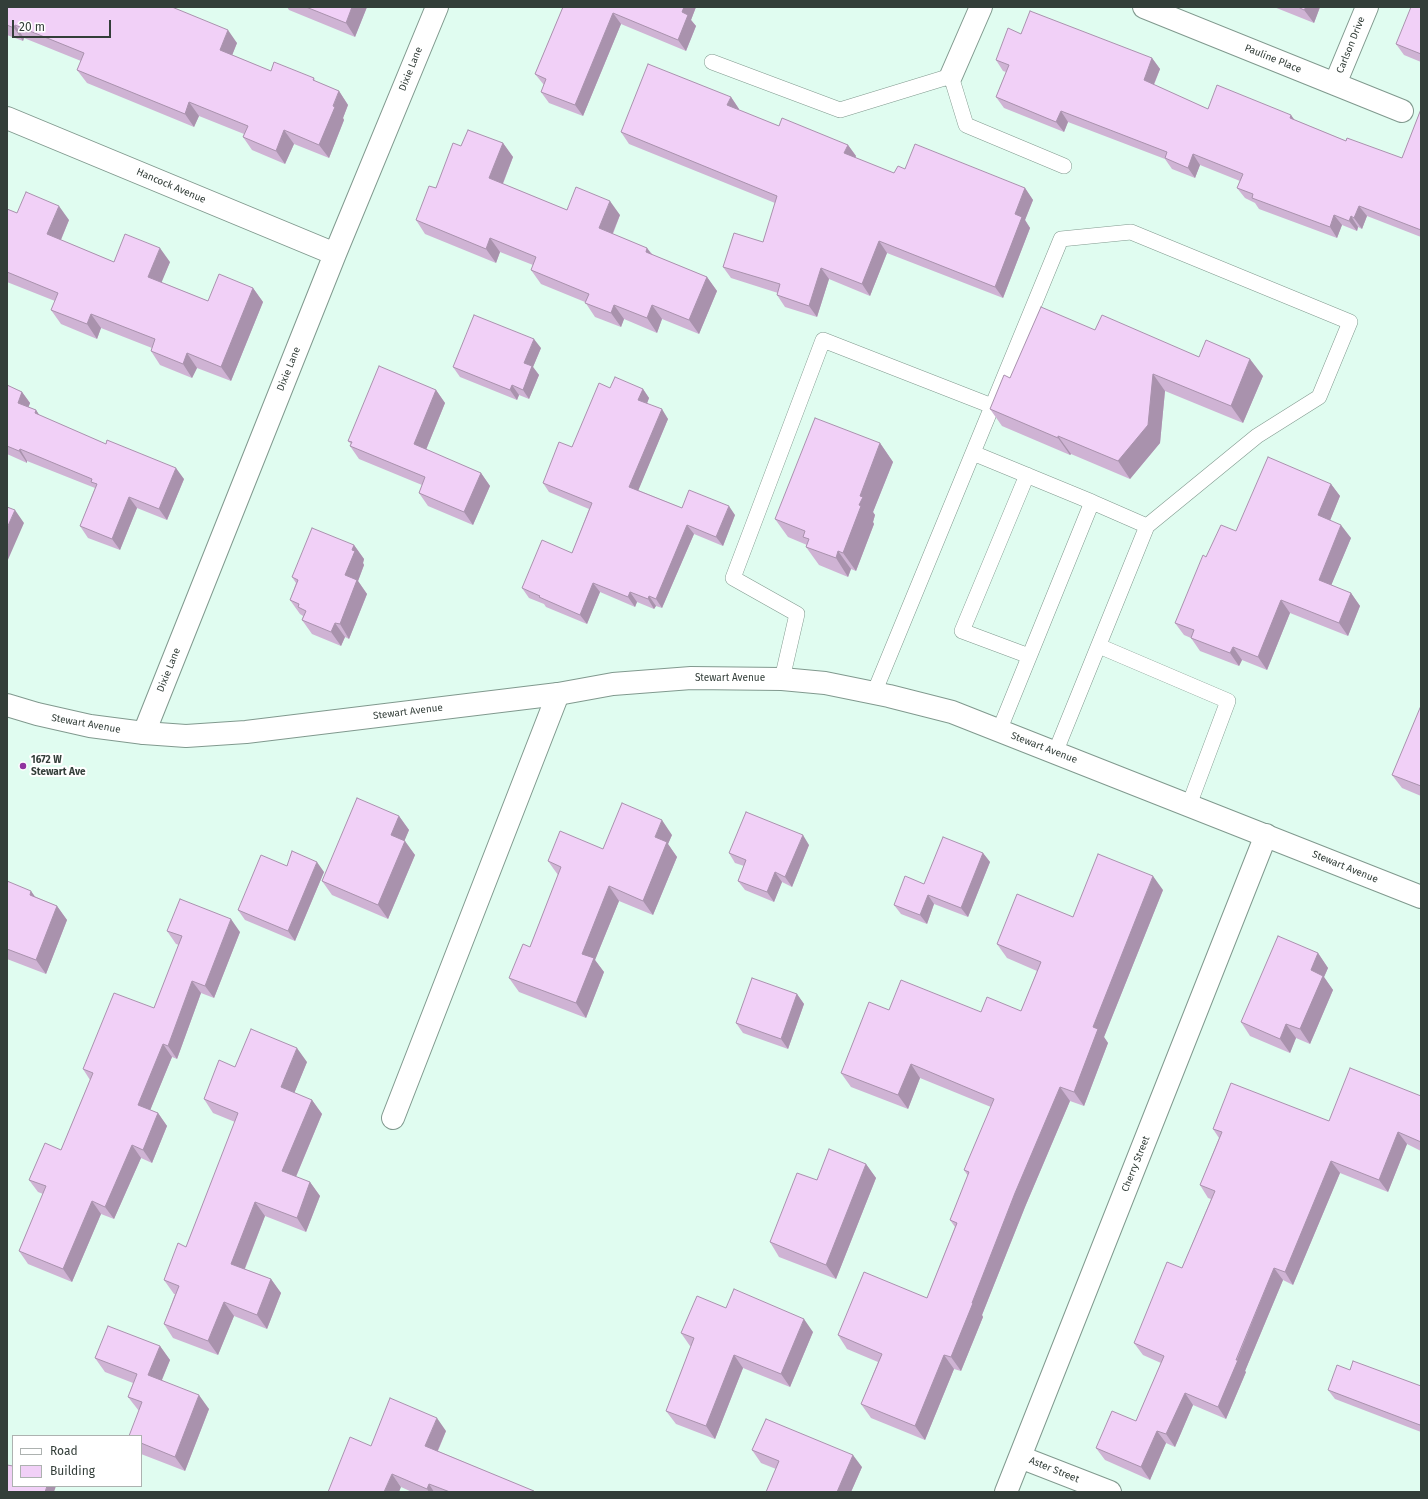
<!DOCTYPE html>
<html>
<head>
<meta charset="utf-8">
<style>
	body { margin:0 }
	#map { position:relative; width:1428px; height:1499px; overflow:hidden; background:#e0fcf0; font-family:"Fira Sans",sans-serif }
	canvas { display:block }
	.frame { position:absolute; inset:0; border:8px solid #333e39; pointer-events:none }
	.legend { position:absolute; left:12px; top:1435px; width:130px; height:52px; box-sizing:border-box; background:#fff; border:1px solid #adb2b0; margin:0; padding:5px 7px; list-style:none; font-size:12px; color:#333e39 }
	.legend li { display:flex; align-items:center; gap:8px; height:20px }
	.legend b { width:20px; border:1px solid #adb2b0 }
	.scale { position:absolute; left:12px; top:20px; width:99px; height:18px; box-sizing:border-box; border:2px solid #333e39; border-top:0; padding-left:5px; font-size:12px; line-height:14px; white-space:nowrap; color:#333e39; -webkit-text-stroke:3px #fff; paint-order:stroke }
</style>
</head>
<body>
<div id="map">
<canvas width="1428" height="1499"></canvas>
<div class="frame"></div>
<ul class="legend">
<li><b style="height:5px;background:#fff"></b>Road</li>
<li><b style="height:11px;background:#f1d0f7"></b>Building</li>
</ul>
<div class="scale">20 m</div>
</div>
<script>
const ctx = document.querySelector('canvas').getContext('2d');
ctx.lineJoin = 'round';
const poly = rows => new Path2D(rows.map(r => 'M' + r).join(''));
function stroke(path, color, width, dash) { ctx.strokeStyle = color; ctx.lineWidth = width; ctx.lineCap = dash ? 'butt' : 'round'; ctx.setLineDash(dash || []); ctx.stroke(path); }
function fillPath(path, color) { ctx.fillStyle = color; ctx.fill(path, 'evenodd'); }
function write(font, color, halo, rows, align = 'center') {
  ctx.font = font + ' "Fira Sans",sans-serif'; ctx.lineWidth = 4; ctx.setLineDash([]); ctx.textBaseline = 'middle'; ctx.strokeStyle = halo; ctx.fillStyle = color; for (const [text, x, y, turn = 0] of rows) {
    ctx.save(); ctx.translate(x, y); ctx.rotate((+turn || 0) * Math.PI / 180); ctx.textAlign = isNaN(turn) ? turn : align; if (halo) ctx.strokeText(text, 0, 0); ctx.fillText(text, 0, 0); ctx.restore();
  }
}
const service = poly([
	[712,62,840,110,951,76,966,125,1064,166],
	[973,453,1092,502,999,731],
	[1027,475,962,631,1029,656],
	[1092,502,1147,526],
	[1099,646,1228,701,1189,805],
	[782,679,797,614,733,578,823,340,992,406],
	[874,693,1061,239,1131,232,1350,322,1319,397,1257,436,1147,526,1055,753]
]);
const minor = poly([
	[1144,7,1402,111],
	[951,76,981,7],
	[1335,84,1367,7],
	[7,118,335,254],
	[144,733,335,254,437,7],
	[393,1118,558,694],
	[1020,1457,1110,1492],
	[1006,1492,1266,835]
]);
const secondary = poly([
	[7,705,37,714,90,726,144,733,186,736,246,732,558,694,613,684,691,678,782,679,825,683,889,696,952,712,1421,897]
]);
stroke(service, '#80998e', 16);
stroke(minor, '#80998e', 24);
stroke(secondary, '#80998e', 24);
stroke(service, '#fff', 15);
stroke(minor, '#fff', 22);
stroke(secondary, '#fff', 22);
fillPath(poly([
	[7,7,174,8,237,43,232,55,271,71,314,78,315,81,339,91,348,105,343,118,344,120,329,158,294,144,285,164,252,150,243,137,244,134,199,116,194,127,87,83,77,70,81,61,24,38,23,41,7,35],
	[287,7,367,7,355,37,289,10],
	[563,7,696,7,691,20,696,26,686,51,621,24,583,116,549,103,541,92,544,85,535,74],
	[1274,7,1320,7,1314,23],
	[1421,7,1421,62,1404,55,1396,44],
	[1021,34,1152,58,1160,69,1154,85,1208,109,1295,120,1346,141,1402,158,1421,109,1421,237,1367,216,1362,229,1358,227,1357,231,1342,225,1337,238,1259,209,1255,203,1245,198,1237,188,1240,181,1200,165,1195,178,1172,169,1165,159,1068,122,1064,132,1004,108,996,97,1006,72,1003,71,996,60],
	[731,97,739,109,738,110,779,126,848,145,856,156,855,158,894,173,905,169,1025,188,1033,200,1025,220,1030,228,1003,298,887,253,870,296,829,279,817,317,785,307,777,295,778,293,731,278,723,267,763,242,775,203,629,144,621,132],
	[503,143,513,157,503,184,567,210,620,215,613,234,647,248,653,255,707,277,717,291,699,334,662,319,657,333,624,319,621,327,595,317,585,302,541,284,531,270,533,265,500,252,496,263,425,234,416,220,461,146],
	[7,209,17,213,69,220,61,240,114,262,170,262,161,282,208,301,253,288,263,302,231,381,197,368,192,378,160,365,151,351,152,348,101,328,97,339,61,324,51,310,55,301,7,282],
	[1095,330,1199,357,1263,376,1243,423,1165,391,1160,443,1130,479,1071,454,1070,455,1002,426,990,409,1010,378],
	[541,348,533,367,539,375,529,399,519,395,517,400,460,377,453,367],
	[7,385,22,392,30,403,28,407,36,410,39,415,184,479,167,520,137,508,120,550,88,538,80,526,95,488,27,461,27,463,7,454],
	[610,388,643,389,649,398,647,403,668,419,638,490,682,508,735,515,723,546,694,534,662,608,656,606,654,609,637,602,635,607,600,592,587,624,546,607,544,604,529,598,522,588,572,553,589,509,549,492,543,483,572,447],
	[436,390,445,403,426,450,481,473,490,486,473,525,428,506,419,493,422,485,359,459,350,446,351,444,348,441],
	[880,443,893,462,873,512,875,515,873,522,874,524,856,571,851,569,848,577,819,565,806,547,807,545,788,537,775,519],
	[1331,484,1340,496,1330,520,1351,538,1331,585,1351,593,1360,606,1348,636,1290,613,1267,670,1242,660,1239,666,1200,651,1191,638,1184,635,1175,623,1206,557,1236,531],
	[354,545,364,559,363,563,364,565,358,581,367,594,349,639,345,637,341,646,312,634,302,620,303,616,300,614,290,600,296,583,292,577],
	[1421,708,1421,796,1402,788,1392,775],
	[399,816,409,830,404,841,415,855,388,919,332,895,322,881],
	[672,835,668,844,677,857,653,915,619,901,595,960,604,972,586,1018,519,992,509,978,530,947,558,875,548,861],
	[809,845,792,887,782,882,774,902,745,890,738,881,744,866,735,863,729,853],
	[983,853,990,862,968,917,934,904,927,924,901,914,894,905,924,884],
	[287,866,324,872,295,941,245,920,238,910],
	[7,881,36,897,57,906,67,920,46,974,7,959],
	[1163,890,1104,1037,1108,1043,1084,1106,1070,1101,1025,1207,982,1315,983,1317,961,1371,954,1369,925,1440,871,1418,861,1404,878,1362,847,1349,838,1335,927,1298,955,1227,950,1220,968,1176,964,1170,991,1107,920,1078,908,1109,851,1087,841,1073,981,1012,1021,1011,1037,971,1007,958,997,944,1073,917],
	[167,931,240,932,214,998,201,993,177,1059,172,1057,150,1110,158,1113,167,1126,152,1163,141,1158,114,1219,101,1214,72,1282,28,1264,19,1251,43,1194,38,1192,29,1180,61,1150,90,1080,83,1069,154,1008,179,945,176,944],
	[1318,953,1328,968,1324,977,1333,990,1310,1044,1296,1038,1290,1053,1250,1036,1241,1022],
	[797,994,804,1004,788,1049,743,1033,736,1023],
	[307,1062,294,1093,312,1100,322,1114,296,1177,310,1182,320,1196,306,1232,265,1216,245,1269,271,1279,281,1293,267,1329,234,1316,218,1355,173,1338,164,1324,175,1294,174,1294,164,1280,186,1247,235,1122,213,1113,204,1099,235,1067],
	[1421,1096,1421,1151,1407,1144,1388,1192,1340,1173,1293,1285,1283,1280,1245,1371,1246,1372,1226,1419,1193,1405,1175,1447,1166,1443,1150,1480,1105,1460,1096,1448,1136,1421,1161,1363,1143,1355,1134,1343,1182,1268,1211,1199,1208,1198,1200,1185,1219,1138,1213,1129,1329,1121],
	[866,1164,876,1178,836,1279,779,1257,770,1242,817,1180],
	[726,1308,813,1332,790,1387,743,1368,715,1439,676,1424,666,1411,691,1346,690,1346,681,1333],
	[160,1346,170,1360,162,1380,209,1409,185,1471,141,1454,141,1436,139,1411,128,1397,133,1383,105,1372,95,1358],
	[1350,1370,1421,1386,1421,1432,1335,1399,1328,1390],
	[446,1431,438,1451,535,1492,412,1492,401,1487,371,1446],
	[752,1450,862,1467,851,1492,766,1492,776,1469,761,1463]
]), '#cfb3d4');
fillPath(poly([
	[352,7,367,7,355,37,346,23],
	[684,7,696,7,691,20,696,26,686,51,678,40,682,12],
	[1306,7,1320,7,1314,23,1304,10],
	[613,13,621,24,583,116,575,105],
	[15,25,24,38,23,41,14,28],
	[228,30,237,43,229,63,220,50],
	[1152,58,1160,69,1151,91,1144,80],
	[339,91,348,105,343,118,344,120,329,158,319,145],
	[731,97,739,109,735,117,727,105],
	[189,102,199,116,194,127,185,114],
	[1061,111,1068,122,1064,132,1056,122],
	[1291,115,1299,126,1290,118],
	[284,130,294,144,285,164,276,151],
	[503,143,513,157,499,193,489,178],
	[848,145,856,156,852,165,844,153],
	[1193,154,1200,165,1195,178,1188,168],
	[1025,188,1033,200,1025,220,1030,228,1003,298,995,287,1015,214],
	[610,201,620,215,609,242,599,228],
	[59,206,69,220,57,249,47,234],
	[1359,206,1367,216,1362,229,1354,218],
	[1334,215,1342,225,1337,238,1330,227],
	[1351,216,1358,227,1357,231,1349,221],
	[490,238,500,252,496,263,486,249],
	[879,241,887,253,870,296,862,284],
	[160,248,170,262,158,291,148,277],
	[647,248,657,262,646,252],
	[821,268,829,279,817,317,809,306],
	[707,277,717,291,699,334,689,320],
	[253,288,263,302,231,381,221,367],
	[614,305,624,319,621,327,611,313],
	[652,305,662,319,657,333,647,318],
	[91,314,101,328,97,339,87,324],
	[534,339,541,348,533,367,539,375,529,399,523,390,524,363],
	[187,353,197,368,192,378,183,364],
	[1250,359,1263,376,1243,423,1231,406],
	[1153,374,1165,391,1160,443,1130,479,1118,461],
	[512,385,519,395,517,400,510,390],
	[643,389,649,398,645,409,638,400],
	[436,390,445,403,423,457,414,444],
	[22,392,30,403,26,414,18,403],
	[662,409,668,419,636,496,629,487],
	[36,410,44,422,35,413],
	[1058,436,1071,454,1070,455,1058,438],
	[880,443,893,462,873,512,875,515,873,522,874,524,856,571,843,553,859,505,860,496],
	[20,449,27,461,27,463,19,451],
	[176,468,184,479,167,520,159,509],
	[481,473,490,486,473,525,464,512],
	[1331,484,1340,496,1327,528,1318,515],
	[129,497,137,508,120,550,112,539],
	[729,506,735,515,723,546,716,537],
	[15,510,24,523,7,562,7,528],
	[687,525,694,534,662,608,656,599],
	[1341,525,1351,538,1328,593,1319,580],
	[354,545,364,559,363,563,364,565,358,581,367,594,349,639,340,624,345,575,352,550],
	[838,551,851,569,848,577,836,558],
	[593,583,600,592,587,624,580,615],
	[630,592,637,602,635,607,628,597],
	[1351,593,1360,606,1348,636,1339,623],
	[649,596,656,606,654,609,648,599],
	[1281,600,1290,613,1267,670,1258,657],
	[335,623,345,637,341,646,331,632],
	[1233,647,1242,660,1239,666,1230,653],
	[399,816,409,830,401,849,391,835],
	[662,820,672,835,668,844,677,857,653,915,643,901,655,837],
	[803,835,809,845,792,887,785,877],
	[405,841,415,855,388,919,378,905],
	[983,853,990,862,968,917,961,908],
	[317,862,324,872,295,941,288,931],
	[775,872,782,882,774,902,767,892],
	[1153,876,1163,890,1104,1037,1108,1043,1084,1106,1074,1092,1093,1027],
	[609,886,619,901,595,960,604,972,586,1018,576,1003,582,954],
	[31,891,41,905,30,895],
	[928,895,934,904,927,924,920,915],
	[57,906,67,920,46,974,36,960],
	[231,919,240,932,214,998,205,986],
	[1318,953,1328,968,1324,977,1333,990,1310,1044,1300,1029,1311,970],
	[192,981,201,993,177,1059,168,1046],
	[797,994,804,1004,788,1049,781,1039],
	[1286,1024,1296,1038,1290,1053,1280,1039],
	[163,1044,172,1057,147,1118,138,1105],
	[297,1048,307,1062,291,1101,281,1087],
	[911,1064,920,1078,908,1109,898,1095],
	[1060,1087,1070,1101,1025,1207,982,1315,983,1317,961,1371,951,1357,972,1303,1015,1193],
	[312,1100,322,1114,292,1186,282,1171],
	[158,1113,167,1126,152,1163,143,1150],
	[1398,1132,1407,1144,1388,1192,1379,1180],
	[132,1145,141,1158,114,1219,105,1207],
	[1331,1161,1340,1173,1293,1285,1285,1272],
	[866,1164,876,1178,836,1279,826,1265],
	[310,1182,320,1196,306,1232,297,1218],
	[92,1201,101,1214,72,1282,63,1269],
	[255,1202,265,1216,241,1278,231,1264],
	[1274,1268,1283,1280,1245,1371,1246,1372,1226,1419,1218,1407],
	[271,1279,281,1293,267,1329,257,1315],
	[224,1302,234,1316,218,1355,208,1341],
	[804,1319,813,1332,790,1387,781,1374],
	[160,1346,170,1360,158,1389,148,1375],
	[734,1355,743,1368,715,1439,706,1426],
	[944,1355,954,1369,925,1440,915,1426],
	[1185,1393,1193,1405,1175,1447,1166,1434],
	[199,1395,209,1409,185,1471,175,1457],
	[437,1418,446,1431,434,1459,425,1446],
	[1157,1431,1166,1443,1150,1480,1141,1467],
	[853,1455,862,1467,851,1492,837,1492],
	[392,1474,401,1487,399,1492,384,1492],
	[429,1484,434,1492,429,1492,427,1489],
	[47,1486,56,1486,54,1492,45,1492]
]), '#a992ad');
const building = poly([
	[7,7,172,7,228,30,220,50,271,71,274,62,314,78,313,80,339,91,333,106,335,107,319,145,284,130,276,151,243,137,248,126,189,102,185,114,77,70,84,53,15,25,14,28,7,25,7,7],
	[306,7,352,7,346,23,306,7],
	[563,7,684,7,682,12,688,15,678,40,613,13,575,105,541,92,546,79,535,74,563,7],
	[1298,7,1306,7,1304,10,1298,7],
	[1411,7,1421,7,1421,54,1396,44,1411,7],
	[1030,11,1152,58,1144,80,1208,109,1217,85,1291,115,1290,118,1346,141,1347,138,1402,158,1421,109,1421,230,1359,206,1354,218,1351,216,1349,221,1334,215,1330,227,1252,198,1253,194,1237,188,1243,174,1193,154,1188,168,1165,158,1167,152,1061,111,1056,122,996,97,1009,65,996,60,1008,28,1021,34,1030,11],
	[648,64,731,97,727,105,779,126,782,118,848,145,844,153,894,173,898,166,905,169,915,144,1025,188,1015,214,1022,217,995,287,879,241,862,284,821,268,809,306,777,295,780,284,723,267,734,233,763,242,777,196,621,132,648,64],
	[468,130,503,143,489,178,567,210,576,187,610,201,599,228,647,248,646,252,707,277,689,320,652,305,647,318,614,305,611,313,585,303,589,294,531,270,536,257,490,238,486,249,416,220,429,186,436,188,453,143,461,146,468,130],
	[26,192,59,206,47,234,114,262,125,234,160,248,148,277,208,301,219,274,253,288,221,367,187,353,183,364,151,351,155,339,91,314,87,324,51,310,58,293,7,272,7,209,17,213,26,192],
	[1041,307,1095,330,1102,315,1199,357,1206,340,1250,359,1231,406,1153,374,1148,425,1118,461,1058,436,1058,438,990,409,1004,375,1010,378,1041,307],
	[474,315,534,339,524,363,532,366,523,390,512,385,510,390,453,367,474,315],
	[379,366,436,390,414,444,481,473,464,512,419,493,425,477,350,446,352,442,348,441,379,366],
	[615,377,643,389,638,400,662,409,629,487,682,508,689,490,729,506,716,537,687,525,656,599,649,596,648,599,630,592,628,597,593,583,580,615,539,597,540,596,522,588,542,540,572,553,592,503,543,483,559,442,572,447,599,383,610,388,615,377],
	[7,385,22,392,18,403,36,410,35,413,106,444,107,440,176,468,159,509,129,497,112,539,80,526,97,484,91,482,92,479,20,449,19,451,7,446,7,385],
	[815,418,880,443,860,496,863,497,859,505,861,506,843,553,838,551,836,558,806,547,809,539,803,537,805,531,775,519,815,418],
	[1268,457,1331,484,1318,515,1341,525,1319,580,1351,593,1339,623,1281,600,1258,657,1233,647,1230,653,1191,638,1194,630,1175,623,1203,555,1206,557,1221,525,1236,531,1268,457],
	[7,507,15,510,7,528,7,507],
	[312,528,354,545,352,550,355,551,345,575,357,580,340,624,335,623,331,632,302,620,306,611,298,607,299,604,290,600,298,580,292,577,312,528],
	[1420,708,1421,708,1421,786,1392,775,1420,708],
	[357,798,399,816,391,835,405,841,378,905,322,881,357,798],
	[622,803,662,820,655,837,667,842,643,901,609,886,582,954,594,958,576,1003,509,978,523,944,530,947,561,867,548,861,560,831,603,849,622,803],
	[746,812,803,835,785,877,775,872,767,892,738,881,746,860,729,853,746,812],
	[943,837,983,853,961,908,928,895,920,915,894,905,905,876,924,884,943,837],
	[292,851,317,862,288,931,238,910,261,855,287,866,292,851],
	[1098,854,1153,876,1093,1027,1098,1029,1074,1092,1060,1087,1015,1193,972,1303,973,1303,951,1357,944,1355,915,1426,861,1404,882,1354,838,1335,864,1272,927,1298,957,1223,950,1220,969,1172,964,1170,994,1099,911,1064,898,1095,841,1073,869,1002,889,1010,901,980,981,1012,987,997,1021,1011,1041,962,997,944,1017,894,1073,917,1098,854],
	[7,881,31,891,30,895,57,906,36,960,7,949,7,881],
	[180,899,231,919,205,986,192,981,168,1046,163,1044,138,1105,158,1113,143,1150,132,1145,105,1207,92,1201,63,1269,19,1251,46,1186,29,1180,45,1143,61,1150,93,1073,83,1069,114,993,154,1008,182,936,167,931,180,899],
	[1278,936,1318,953,1311,970,1323,976,1300,1029,1286,1024,1280,1039,1241,1022,1278,936],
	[752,978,797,994,781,1039,736,1023,752,978],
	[251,1029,297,1048,281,1087,312,1100,282,1171,310,1182,297,1218,255,1202,231,1264,271,1279,257,1315,224,1302,208,1341,164,1324,179,1286,164,1280,178,1243,186,1247,238,1113,204,1099,219,1060,235,1067,251,1029],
	[1350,1068,1421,1096,1421,1142,1398,1132,1379,1180,1331,1161,1285,1272,1274,1268,1236,1360,1238,1360,1218,1407,1185,1393,1166,1434,1157,1431,1141,1467,1096,1448,1112,1411,1136,1421,1164,1356,1134,1343,1167,1262,1182,1268,1215,1191,1200,1185,1222,1132,1213,1129,1231,1083,1329,1121,1350,1068],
	[829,1149,866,1164,826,1265,770,1242,797,1173,817,1180,829,1149],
	[734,1289,804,1319,781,1374,734,1355,706,1426,666,1411,694,1338,681,1333,697,1296,726,1308,734,1289],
	[108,1326,160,1346,148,1375,199,1395,175,1457,141,1443,141,1436,129,1436,142,1402,128,1397,137,1374,95,1358,108,1326],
	[1353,1361,1421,1386,1421,1422,1420,1425,1328,1390,1337,1365,1350,1370,1353,1361],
	[390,1398,437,1418,425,1446,534,1491,534,1492,450,1492,429,1484,427,1489,392,1474,384,1492,328,1492,350,1437,371,1446,390,1398],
	[766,1419,853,1455,837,1492,766,1492,779,1461,752,1450,766,1419],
	[7,1465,13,1466,13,1486,47,1486,45,1492,7,1492,7,1465]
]);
fillPath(building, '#f1d0f7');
stroke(building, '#a992ad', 1);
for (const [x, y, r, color] of [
	[23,766,4,"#8f349f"]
]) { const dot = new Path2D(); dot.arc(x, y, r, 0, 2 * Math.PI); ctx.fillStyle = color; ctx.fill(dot); stroke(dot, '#fff', 1.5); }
write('10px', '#333e39', '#fff', [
	["Carlson Drive",1351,45,-68],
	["Pauline Place",1273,59,22],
	["Dixie Lane",411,69,-68],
	["Hancock Avenue",171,186,23],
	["Dixie Lane",289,369,-68],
	["Dixie Lane",169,670,-68],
	["Stewart Avenue",730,678],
	["Stewart Avenue",408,712,-7],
	["Stewart Avenue",86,724,10],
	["Stewart Avenue",1044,748,21],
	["Stewart Avenue",1345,867,22],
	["Cherry Street",1136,1164,-68],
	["Aster Street",1054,1470,22]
]);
write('bold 10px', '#333e39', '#fff', [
	["1672 W",31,760],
	["Stewart Ave",31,772]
], 'left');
</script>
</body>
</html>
